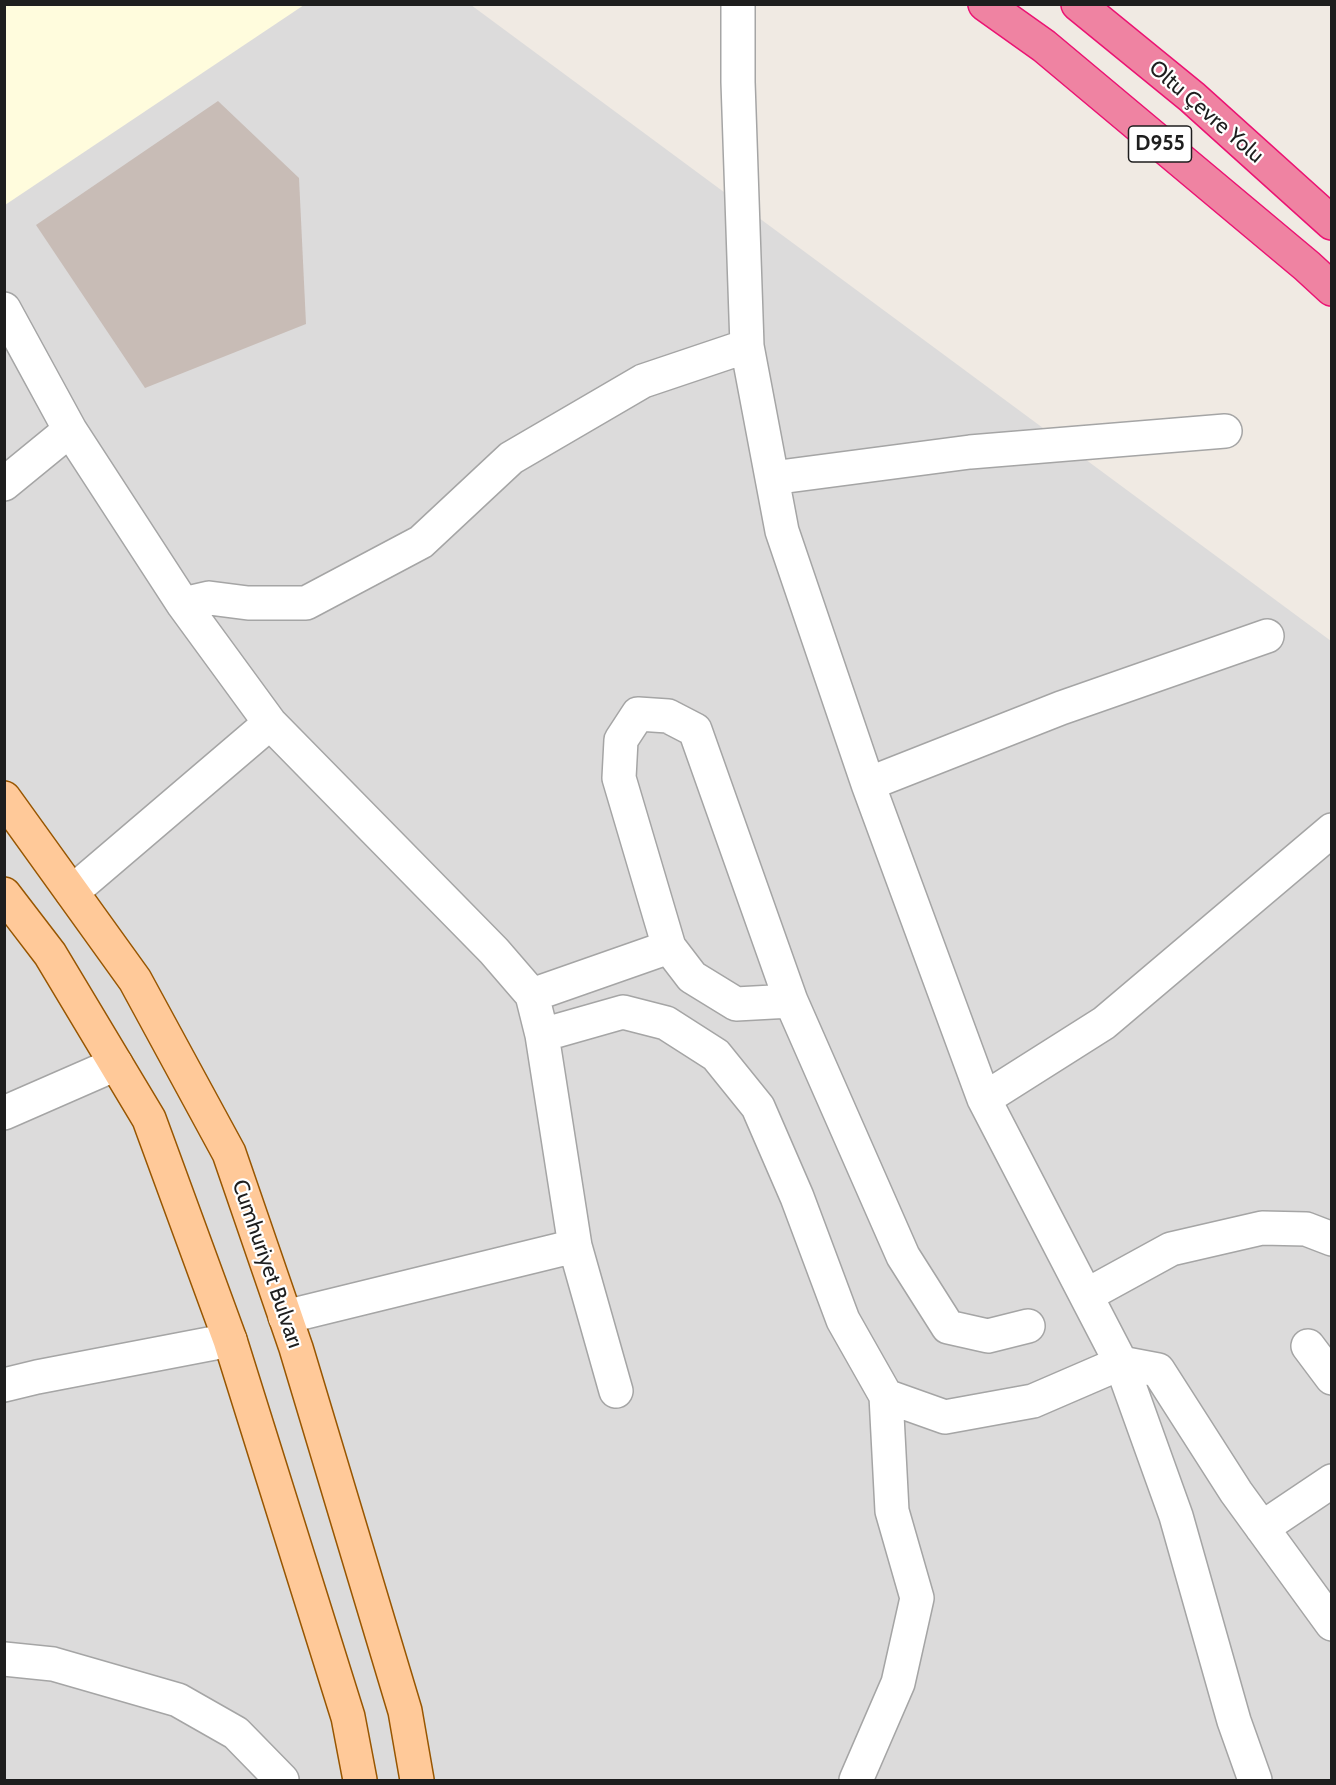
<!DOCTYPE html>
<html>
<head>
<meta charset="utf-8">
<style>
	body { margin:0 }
	#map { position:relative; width:1336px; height:1785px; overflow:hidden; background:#f0eae3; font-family:Cabin,sans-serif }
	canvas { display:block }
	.frame { position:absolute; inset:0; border:6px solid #1e1e1e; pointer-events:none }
</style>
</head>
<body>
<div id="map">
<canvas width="1336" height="1785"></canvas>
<div class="frame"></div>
</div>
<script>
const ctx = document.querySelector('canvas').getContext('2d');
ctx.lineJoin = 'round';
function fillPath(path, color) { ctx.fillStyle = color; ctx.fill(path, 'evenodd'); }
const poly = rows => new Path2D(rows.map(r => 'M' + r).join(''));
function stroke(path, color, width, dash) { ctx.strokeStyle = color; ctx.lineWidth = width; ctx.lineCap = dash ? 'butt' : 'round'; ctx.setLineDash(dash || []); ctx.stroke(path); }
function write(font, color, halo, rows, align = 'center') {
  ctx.font = font + ' Cabin,sans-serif'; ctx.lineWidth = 4.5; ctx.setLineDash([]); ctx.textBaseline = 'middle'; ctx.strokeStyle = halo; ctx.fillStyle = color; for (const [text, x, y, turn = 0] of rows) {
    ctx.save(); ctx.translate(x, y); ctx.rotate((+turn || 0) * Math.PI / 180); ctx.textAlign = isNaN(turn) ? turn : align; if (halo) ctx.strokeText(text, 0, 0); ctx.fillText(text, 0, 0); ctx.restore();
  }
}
fillPath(poly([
	[5,5,471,5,1331,641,1331,1780,5,1780]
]), '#dcdbdb');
fillPath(poly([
	[5,4,304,4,304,5,5,205]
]), '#fffcdd');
fillPath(poly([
	[218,101,299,178,306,324,145,388,36,225]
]), '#c8bcb6');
const minor = poly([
	[738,4,738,82,747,346,782,531,868,784,984,1099,1121,1363,1176,1516,1234,1721,1255,1780],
	[4,309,70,430,183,604,270,723,494,951,532,995,542,1035,575,1246,616,1391],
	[772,478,970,452,1225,431],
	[4,484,70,430],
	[183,604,209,598,248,603,306,603,421,542,511,458,643,381,747,346],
	[868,784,1061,708,1267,636],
	[72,892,270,723],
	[669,947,619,778,621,740,638,714,668,716,695,730,791,1001,903,1256,948,1327,988,1336,1028,1326],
	[532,995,669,947,692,977,736,1004,791,1001],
	[542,1035,623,1012,666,1023,716,1055,758,1107,797,1197,843,1320,886,1396,945,1417,1033,1401,1121,1363,1158,1370,1236,1492,1332,1624],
	[984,1099,1104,1023,1332,830],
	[4,1113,116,1064],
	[1087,1295,1171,1249,1262,1228,1306,1229,1332,1239],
	[285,1317,575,1246],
	[1308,1346,1332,1378],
	[4,1385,37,1377,230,1340],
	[1262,1528,1332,1481],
	[4,1659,53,1664,178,1700,236,1733,282,1780],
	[856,1780,898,1683,917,1598,892,1511,886,1396]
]);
const major = poly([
	[4,798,135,980,229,1153,296,1348,405,1711,417,1780],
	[4,894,50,954,149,1119,230,1340,348,1717,360,1780]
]);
const highway = poly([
	[985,4,1044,46,1307,266,1332,289],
	[1078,4,1192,97,1332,223]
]);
stroke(minor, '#a5a5a5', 36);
stroke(major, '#985600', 36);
stroke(highway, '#eb1373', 36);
stroke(minor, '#fff', 33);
stroke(major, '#ffc999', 33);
stroke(highway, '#ef83a2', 33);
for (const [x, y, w] of [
	[1160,144,63]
]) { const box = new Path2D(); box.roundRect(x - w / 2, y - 18, w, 36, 4.5); ctx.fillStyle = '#fff'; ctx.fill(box); stroke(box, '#1e1e1e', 1.5); }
write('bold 21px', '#1e1e1e', null, [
	["D955",1160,144]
]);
write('22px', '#1e1e1e', '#fff', [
	["Oltu Çevre Yolu",1206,112,41],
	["Cumhuriyet Bulvarı",267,1264,71]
]);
</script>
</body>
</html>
